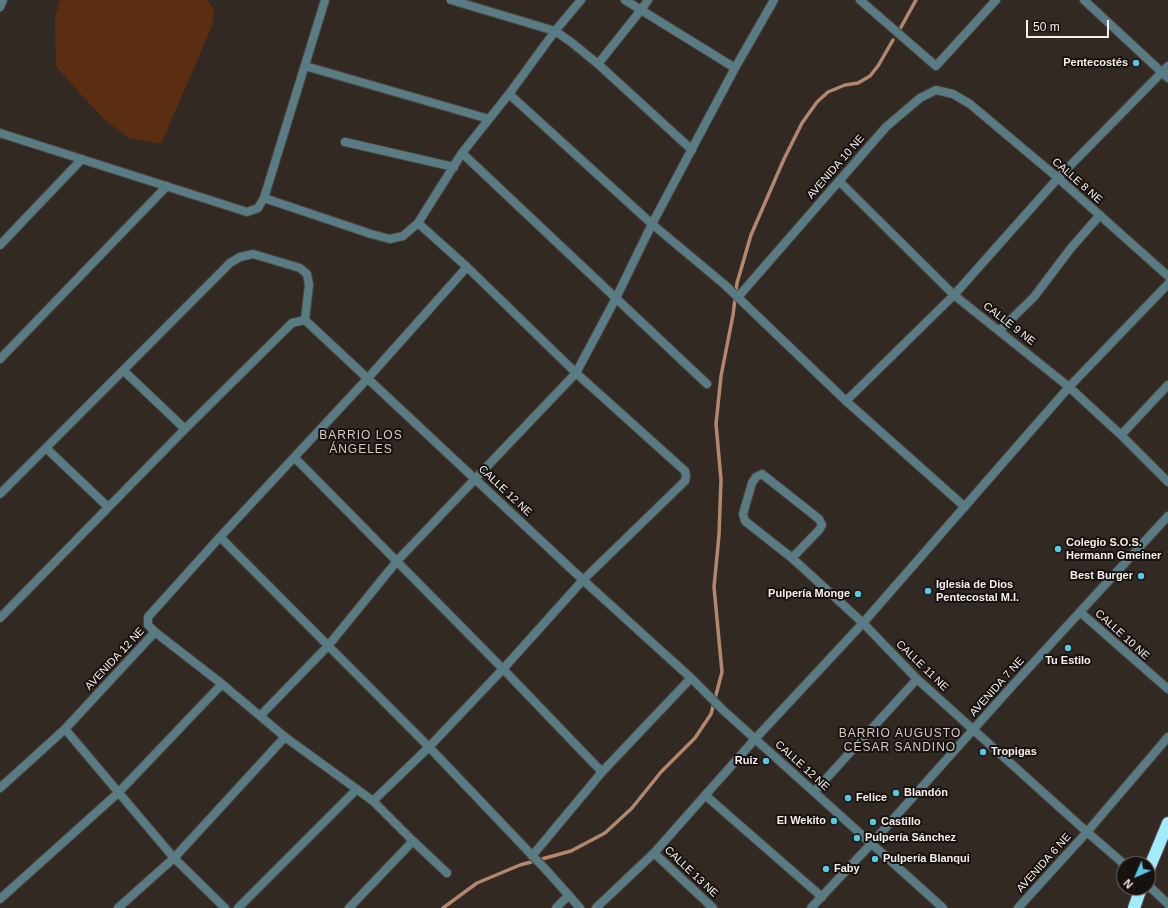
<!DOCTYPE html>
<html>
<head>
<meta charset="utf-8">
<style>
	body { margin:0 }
	#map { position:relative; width:1168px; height:908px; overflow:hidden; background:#332923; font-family:Arial,sans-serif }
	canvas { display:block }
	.north { position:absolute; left:1116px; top:856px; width:40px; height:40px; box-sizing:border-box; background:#171210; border:1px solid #706a67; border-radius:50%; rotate:225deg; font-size:11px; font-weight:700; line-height:16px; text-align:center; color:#f5eeea }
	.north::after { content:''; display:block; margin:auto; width:14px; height:18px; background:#56c9e1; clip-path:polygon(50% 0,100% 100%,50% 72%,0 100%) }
	.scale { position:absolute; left:1026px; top:20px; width:83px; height:18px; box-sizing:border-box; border:2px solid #f5eeea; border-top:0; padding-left:5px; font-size:12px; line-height:14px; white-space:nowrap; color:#f5eeea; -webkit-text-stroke:3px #171210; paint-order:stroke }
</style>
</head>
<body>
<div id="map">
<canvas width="1168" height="908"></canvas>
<div class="north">N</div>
<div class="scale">50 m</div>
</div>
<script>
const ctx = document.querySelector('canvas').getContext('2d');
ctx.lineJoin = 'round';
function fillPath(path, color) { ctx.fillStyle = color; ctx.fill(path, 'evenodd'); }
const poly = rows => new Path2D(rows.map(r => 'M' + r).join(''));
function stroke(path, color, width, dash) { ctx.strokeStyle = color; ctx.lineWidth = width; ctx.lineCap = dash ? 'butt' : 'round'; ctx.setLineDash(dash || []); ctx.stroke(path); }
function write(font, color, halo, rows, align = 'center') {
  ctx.font = font + ' Arial,sans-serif'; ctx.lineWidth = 4; ctx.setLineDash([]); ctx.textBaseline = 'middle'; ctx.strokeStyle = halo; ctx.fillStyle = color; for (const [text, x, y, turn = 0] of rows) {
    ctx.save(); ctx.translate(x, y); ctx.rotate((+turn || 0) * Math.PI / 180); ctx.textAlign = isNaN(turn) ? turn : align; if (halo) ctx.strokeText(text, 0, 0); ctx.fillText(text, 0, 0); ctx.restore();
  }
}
fillPath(poly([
	[60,0,207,0,214,9,212,26,161,144,129,138,104,119,75,88,56,66,55,19]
]), '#5b2e12');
stroke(poly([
	[900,29,916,0],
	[443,908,477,883,520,865,571,851,605,833,632,808,661,772,695,738,711,714,722,672,714,587,719,535,721,480,716,424,721,376,733,315,737,283,751,235,784,159,802,123,817,102,828,92,845,85,858,83,870,76,878,66,893,40]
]), '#b2876d', 3.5);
const street = poly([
	[451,0,555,31,571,42,598,64,692,150],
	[625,0,735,68],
	[860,0,936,66,996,0],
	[1084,0,1168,78],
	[0,7,3,0],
	[598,64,641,10,648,0],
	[305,66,489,119],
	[509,94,652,224,725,285,846,401,965,507],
	[0,133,247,212,258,208,264,198,325,0],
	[345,142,454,167],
	[462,153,707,384],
	[839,181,954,295,1069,387,1121,435,1168,482],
	[264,198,371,234,390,239,403,236,418,223,462,153,509,94,555,31,581,0],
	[0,245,82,159],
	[738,297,886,127,920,98,936,90,953,94,970,104,1058,178,1168,276],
	[305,320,583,580,691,678,724,711,943,908],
	[999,331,1034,297,1071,248,1100,215],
	[0,359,167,186],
	[124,371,185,429],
	[846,401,954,295,1058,178,1168,66],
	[1121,435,1168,385],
	[46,448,108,507],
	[295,458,503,669,602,772],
	[0,494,230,263,240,257,253,254,300,268,307,274,309,285,305,320],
	[220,537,429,747,548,872,580,908],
	[792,558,819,530,822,525,819,519,762,474,756,477,752,483,743,514,745,521,792,558,863,623,917,679,1087,832,1124,864],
	[1080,612,1168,689],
	[0,618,185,429,292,323,305,320],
	[260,716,328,646,397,561,576,373,616,298,652,224,735,68,774,0],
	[65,729,174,858,225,908],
	[0,788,65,729,155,632],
	[814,792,917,679],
	[705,795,822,897],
	[373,801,429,747,503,669,583,580,685,481,686,476,685,471,576,373,467,267,418,223],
	[654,853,713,908],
	[532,856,602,772,691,678],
	[447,873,413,841,373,801,285,737,222,684,155,632,148,625,148,617,220,537,368,378,467,267],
	[1148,885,1168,904],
	[0,899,118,793,222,684],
	[118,908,174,858,285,737],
	[238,908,357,789],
	[349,908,413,841],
	[556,908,569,895],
	[596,908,654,853,755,739,863,623,1069,387,1168,284],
	[811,908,871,844,1013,685,1168,516],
	[1018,908,1087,832,1168,737]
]);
const highway = poly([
	[1148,871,1168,823],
	[1134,908,1141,888]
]);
stroke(street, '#4e453f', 10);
stroke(highway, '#4e453f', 14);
stroke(street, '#597c84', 8);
stroke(highway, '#a3eafb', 12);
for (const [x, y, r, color] of [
	[1136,63,4,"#56c9e1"],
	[1058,549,4,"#56c9e1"],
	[1141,576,4,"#56c9e1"],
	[928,591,4,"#56c9e1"],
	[858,594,4,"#56c9e1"],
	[1068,648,4,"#56c9e1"],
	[983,752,4,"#56c9e1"],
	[766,761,4,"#56c9e1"],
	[896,793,4,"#56c9e1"],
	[848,798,4,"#56c9e1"],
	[834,821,4,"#56c9e1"],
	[873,822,4,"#56c9e1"],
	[857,838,4,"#56c9e1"],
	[875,859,4,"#56c9e1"],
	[826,869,4,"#56c9e1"]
]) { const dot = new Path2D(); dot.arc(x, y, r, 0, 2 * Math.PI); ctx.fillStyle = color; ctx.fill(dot); stroke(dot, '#171210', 1.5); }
write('bold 11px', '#f5eeea', '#171210', [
	["Pentecostés",1128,63,"right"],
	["Colegio S.O.S.",1066,543],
	["Hermann Gmeiner",1066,556],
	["Best Burger",1133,576,"right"],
	["Iglesia de Dios",936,585],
	["Pentecostal M.I.",936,598],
	["Pulpería Monge",850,594,"right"],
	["Tu Estilo",1068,661,"center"],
	["Tropigas",991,752],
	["Ruiz",758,761,"right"],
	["Blandón",904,793],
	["Felice",856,798],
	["El Wekito",826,821,"right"],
	["Castillo",881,822],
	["Pulpería Sánchez",865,838],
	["Pulpería Blanqui",883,859],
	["Faby",834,869]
], 'left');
write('11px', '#f5eeea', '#171210', [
	["AVENIDA 10 NE",836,167,-49],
	["CALLE 8 NE",1077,181,41],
	["CALLE 9 NE",1009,324,38],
	["CALLE 12 NE",505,491,43],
	["CALLE 10 NE",1122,635,42],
	["AVENIDA 12 NE",115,659,-47],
	["CALLE 11 NE",922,666,44],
	["AVENIDA 7 NE",997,687,-48],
	["CALLE 12 NE",802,766,42],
	["AVENIDA 6 NE",1044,863,-48],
	["CALLE 13 NE",691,872,43]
]);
ctx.letterSpacing = '1px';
write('12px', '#d9cbc4', '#171210', [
	["BARRIO LOS",361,436],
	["ÁNGELES",361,450],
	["BARRIO AUGUSTO",900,734],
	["CÉSAR SANDINO",900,748]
]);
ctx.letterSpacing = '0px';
</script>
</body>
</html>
